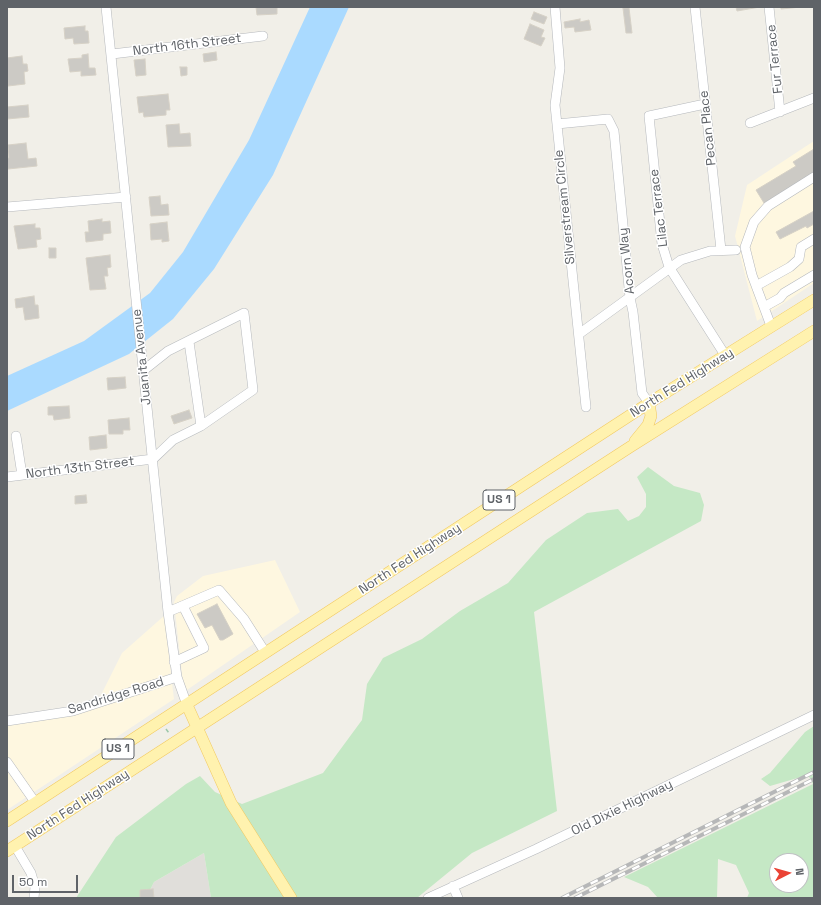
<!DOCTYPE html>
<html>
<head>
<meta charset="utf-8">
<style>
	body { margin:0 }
	#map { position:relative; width:821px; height:905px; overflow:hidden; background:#f1efe8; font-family:"Space Grotesk",sans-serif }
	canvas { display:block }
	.frame { position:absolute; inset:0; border:8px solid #5f6368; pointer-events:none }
	.north { position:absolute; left:769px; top:853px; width:40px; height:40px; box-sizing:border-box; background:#fff; border:1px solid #bfc1c3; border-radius:50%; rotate:84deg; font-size:11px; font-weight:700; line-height:16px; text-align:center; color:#5f6368 }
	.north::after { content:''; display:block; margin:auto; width:14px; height:18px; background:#ea4335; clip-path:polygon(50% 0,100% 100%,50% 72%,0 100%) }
	.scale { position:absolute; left:12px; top:875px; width:66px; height:18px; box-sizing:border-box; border:2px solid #5f6368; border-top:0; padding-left:5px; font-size:12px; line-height:14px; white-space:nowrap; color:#5f6368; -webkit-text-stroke:3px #fff; paint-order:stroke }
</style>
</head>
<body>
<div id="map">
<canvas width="821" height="905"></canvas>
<div class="frame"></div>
<div class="north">N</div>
<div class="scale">50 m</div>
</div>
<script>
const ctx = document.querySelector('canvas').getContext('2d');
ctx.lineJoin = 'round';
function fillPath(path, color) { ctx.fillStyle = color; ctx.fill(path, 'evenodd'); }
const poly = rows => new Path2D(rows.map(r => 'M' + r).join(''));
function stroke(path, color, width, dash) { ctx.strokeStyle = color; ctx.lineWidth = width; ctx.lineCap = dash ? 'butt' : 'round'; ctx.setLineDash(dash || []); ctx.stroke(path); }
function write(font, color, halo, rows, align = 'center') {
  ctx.font = font + ' "Space Grotesk",sans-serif'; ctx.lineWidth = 3; ctx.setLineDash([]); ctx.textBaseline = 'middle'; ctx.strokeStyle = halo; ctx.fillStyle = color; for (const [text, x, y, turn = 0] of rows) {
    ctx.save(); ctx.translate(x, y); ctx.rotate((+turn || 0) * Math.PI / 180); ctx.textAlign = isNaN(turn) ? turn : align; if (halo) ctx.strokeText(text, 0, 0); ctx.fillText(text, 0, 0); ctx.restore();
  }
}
fillPath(poly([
	[814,141,814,283,757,321,735,236,747,185],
	[275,560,300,612,184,692,174,602,177,596,203,576],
	[165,615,171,674,99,699,122,653],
	[172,683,174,699,7,810,7,726,74,715]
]), '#fef7e0');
fillPath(poly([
	[204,853,211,898,146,898,154,882]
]), '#e0deda');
fillPath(poly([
	[648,467,674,486,700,493,704,505,701,521,534,612,557,811,472,853,417,898,211,898,204,853,154,882,146,898,76,898,116,837,186,784,200,776,215,792,242,804,323,773,362,720,367,684,383,658,422,639,460,611,508,583,546,540,587,513,618,509,628,521,639,516,646,507,646,494,637,477],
	[814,726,814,898,747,898,749,893,736,865,718,859,717,898,658,898,648,887,624,877,813,784,808,775,770,786,761,779,770,773,805,732],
	[777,861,801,861,801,885,777,885]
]), '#c5e8c5');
fillPath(poly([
	[310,7,349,7,273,175,214,269,173,319,129,354,7,411,7,376,84,341,150,293,183,252,249,140]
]), '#aadaff');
const building = poly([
	[256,7,277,7,277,14,257,15,256,7],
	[736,7,760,7,737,11,736,7],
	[781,7,801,7,781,9,781,7],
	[623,8,629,8,632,33,626,33,623,8],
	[534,12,547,17,544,24,531,19,534,12],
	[580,19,580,22,589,20,591,30,575,32,574,27,565,28,564,22,580,19],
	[530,24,544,30,541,37,545,38,541,46,524,39,530,24],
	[85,26,85,31,88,31,89,43,74,44,73,38,65,39,64,28,85,26],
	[216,52,217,60,204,62,203,54,216,52],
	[88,54,89,68,95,68,96,75,81,76,81,71,70,72,68,59,82,58,82,55,88,54],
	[22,56,23,64,27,64,28,71,24,72,25,84,8,86,7,58,22,56],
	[145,59,146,75,136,76,134,60,145,59],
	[180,67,187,67,187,75,181,76,180,67],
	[168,94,170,110,166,110,166,115,144,117,143,112,139,113,137,97,168,94],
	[28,105,29,117,7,119,7,107,28,105],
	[179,124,180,134,190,133,191,146,168,147,166,125,179,124],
	[26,143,28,159,36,158,37,166,8,169,7,158,9,158,8,145,26,143],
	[814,149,814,173,764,203,756,190,796,166,793,162,814,149],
	[160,196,161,205,168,204,169,215,151,216,149,197,160,196],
	[814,211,814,224,807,228,806,226,780,239,776,232,814,211],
	[102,219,102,222,110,221,111,233,103,234,103,240,86,242,85,232,89,232,88,221,102,219],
	[167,222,169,241,162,242,162,239,151,240,150,224,167,222],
	[35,224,35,228,40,228,41,239,36,240,37,247,18,249,14,226,35,224],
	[49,248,56,248,56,258,49,258,49,248],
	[110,255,111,267,107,268,108,276,104,276,106,289,90,290,86,258,110,255],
	[34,296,35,305,38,305,39,318,25,320,23,307,16,308,15,299,34,296],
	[125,377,126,388,108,390,107,378,125,377],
	[69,406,70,418,54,420,53,415,48,415,48,407,69,406],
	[189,410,192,418,174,424,171,416,189,410],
	[129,418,130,430,123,430,123,434,109,434,108,420,129,418],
	[106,435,107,448,90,450,89,437,106,435],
	[86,495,87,503,75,504,75,496,86,495],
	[217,604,233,634,223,640,220,640,212,625,205,628,197,614,217,604],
	[153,889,154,898,140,898,140,890,153,889]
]);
fillPath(building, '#cccac5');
stroke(building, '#d6d1c6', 1);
const minor = poly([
	[106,7,168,612,177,677,187,705],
	[555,7,560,68,555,105,586,407],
	[695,7,721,250],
	[769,7,780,112],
	[112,54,263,36],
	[705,104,649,116,662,244,669,267,725,355],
	[750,123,814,98],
	[557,124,608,119,614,131,630,298,633,312,642,393,649,403],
	[7,207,126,197],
	[756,286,790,267,799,259,801,247,814,239],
	[764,307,780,298,784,293,814,275],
	[771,326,752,275,745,247,754,222,768,206,814,177],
	[579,334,681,260,710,251,736,250],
	[189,342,201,426],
	[16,436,22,475],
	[7,477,153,459,173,440,201,426,253,390,244,313,168,351,144,370],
	[168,612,219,590,244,619,265,652],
	[174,662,204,648,183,606],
	[7,721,73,711,177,677],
	[7,762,35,802],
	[15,846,31,873,35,887,34,898],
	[453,886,458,898],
	[428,898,536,849,814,715]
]);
const major = poly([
	[635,441,648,425,651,416,649,403],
	[187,705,231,803,291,898],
	[7,821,649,403,814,300],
	[7,851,630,447,814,331]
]);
stroke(minor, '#b5b8bc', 10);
stroke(major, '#f2c960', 12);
stroke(poly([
	[166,729,169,733]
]), '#9cc7a9', 1.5, [4, 2]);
stroke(minor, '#fff', 9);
stroke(major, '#fff2af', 11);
const rail = poly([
	[562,898,814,772],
	[575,898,814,779]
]);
stroke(rail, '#b6b7b8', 4);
stroke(rail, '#fff', 2.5, [8]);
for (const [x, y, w] of [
	[499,500,32],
	[118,749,32]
]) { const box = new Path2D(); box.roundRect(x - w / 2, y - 10, w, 20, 3); ctx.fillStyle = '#fff'; ctx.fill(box); stroke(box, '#5f6368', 1); }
write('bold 12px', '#5f6368', null, [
	["US 1",499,500],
	["US 1",118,749]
]);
write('13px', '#5f6368', '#fff', [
	["North 16th Street",187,45,-7],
	["Fur Terrace",775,59,-96],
	["Pecan Place",708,128,-96],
	["Silverstream Circle",565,207,-96],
	["Lilac Terrace",659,208,-97],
	["Acorn Way",627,261,-96],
	["Juanita Avenue",142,357,-96],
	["North Fed Highway",682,383,-32],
	["North 13th Street",80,468,-7],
	["North Fed Highway",410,559,-33],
	["Sandridge Road",116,696,-17],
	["North Fed Highway",78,805,-33],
	["Old Dixie Highway",622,808,-26]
]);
</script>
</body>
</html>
